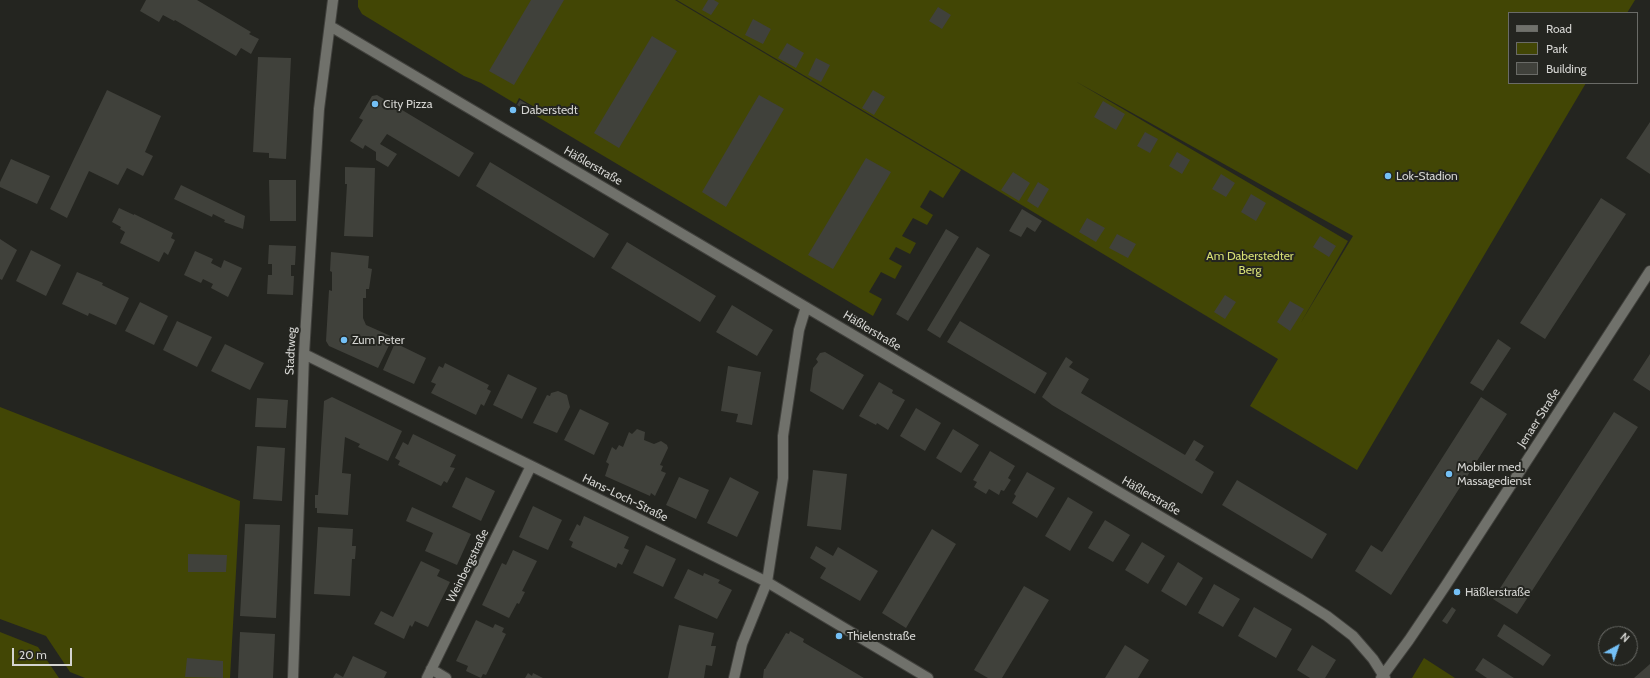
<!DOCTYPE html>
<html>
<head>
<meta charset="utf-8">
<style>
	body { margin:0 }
	#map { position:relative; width:1650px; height:678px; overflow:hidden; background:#242520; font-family:Cabin,sans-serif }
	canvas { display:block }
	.legend { position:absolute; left:1508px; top:12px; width:130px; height:72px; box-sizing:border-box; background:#242520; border:1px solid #6a6b67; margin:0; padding:5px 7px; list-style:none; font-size:12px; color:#d4d4d1 }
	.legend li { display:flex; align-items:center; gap:8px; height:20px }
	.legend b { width:20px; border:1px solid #6a6b67 }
	.north { position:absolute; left:1598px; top:626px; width:40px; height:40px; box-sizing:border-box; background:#242520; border:1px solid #6a6b67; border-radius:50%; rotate:40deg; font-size:11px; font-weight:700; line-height:16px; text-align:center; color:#d4d4d1 }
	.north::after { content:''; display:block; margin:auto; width:14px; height:18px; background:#74c0f6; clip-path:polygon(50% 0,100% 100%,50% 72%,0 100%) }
	.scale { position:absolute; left:12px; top:648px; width:60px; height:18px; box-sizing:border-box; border:2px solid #d4d4d1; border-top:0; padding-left:5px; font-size:12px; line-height:14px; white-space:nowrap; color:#d4d4d1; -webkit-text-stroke:3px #242520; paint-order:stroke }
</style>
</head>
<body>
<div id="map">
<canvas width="1650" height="678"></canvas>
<ul class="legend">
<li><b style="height:5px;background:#70716b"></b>Road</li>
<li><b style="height:11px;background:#424605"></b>Park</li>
<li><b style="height:11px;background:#40413b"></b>Building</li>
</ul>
<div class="north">N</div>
<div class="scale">20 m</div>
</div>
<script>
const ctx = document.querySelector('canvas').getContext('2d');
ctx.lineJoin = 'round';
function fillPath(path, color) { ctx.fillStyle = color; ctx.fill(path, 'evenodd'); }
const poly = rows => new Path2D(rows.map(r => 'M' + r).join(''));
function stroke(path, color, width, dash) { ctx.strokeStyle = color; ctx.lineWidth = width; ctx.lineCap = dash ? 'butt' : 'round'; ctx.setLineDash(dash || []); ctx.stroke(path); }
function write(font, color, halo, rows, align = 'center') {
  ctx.font = font + ' Cabin,sans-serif'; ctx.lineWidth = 4; ctx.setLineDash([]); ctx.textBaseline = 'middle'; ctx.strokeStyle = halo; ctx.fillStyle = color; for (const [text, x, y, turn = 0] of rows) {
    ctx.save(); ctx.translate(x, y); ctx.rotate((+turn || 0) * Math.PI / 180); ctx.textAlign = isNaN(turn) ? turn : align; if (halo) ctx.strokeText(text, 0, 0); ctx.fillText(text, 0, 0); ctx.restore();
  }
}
fillPath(poly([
	[358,0,675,0,961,170,943,198,930,190,920,207,933,215,927,225,913,218,902,236,916,243,910,254,896,247,889,259,902,266,895,279,881,272,869,292,882,299,873,316,533,114,536,108,519,98,516,104,481,83,464,76,362,14,358,7],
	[677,0,1635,0,1627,13,1509,13,1509,83,1586,83,1357,470,1250,406,1278,359,970,174],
	[1075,81,1353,236,1300,324,1348,241],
	[0,407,240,501,230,678,85,678,70,672,46,636,0,619],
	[0,632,38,647,59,678,0,678],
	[1424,658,1455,678,1412,678]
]), '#424605');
fillPath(poly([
	[146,0,197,0,251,32,249,34,259,39,251,54,241,48,236,56,175,20,174,21,163,15,159,22,140,11],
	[531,0,564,0,514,85,489,71],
	[708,0,714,0,719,3,711,15,702,10],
	[938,7,951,15,942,29,929,21],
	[753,19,771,29,763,44,745,35],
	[652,36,677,51,619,148,594,133],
	[787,43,804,53,796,68,778,58],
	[258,57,291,58,286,159,269,158,269,153,253,152],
	[816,58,830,65,821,82,808,75],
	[107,90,161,116,145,152,153,156,143,176,127,168,118,185,89,171,67,218,50,209],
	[873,90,885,97,874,115,862,108],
	[377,95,474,153,459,177,387,134,380,144,397,154,388,167,376,160,376,152,365,145,363,149,350,141,363,120,359,118,372,96],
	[759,95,784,109,726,207,702,192],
	[520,100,532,107,529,112,517,105],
	[1103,101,1125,114,1116,130,1094,117],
	[1650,122,1650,174,1626,158],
	[1145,132,1158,139,1150,153,1137,146],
	[1177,152,1190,160,1182,174,1169,166],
	[866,158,891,172,833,269,808,255],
	[11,159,50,176,37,204,0,187,0,182],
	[490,162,609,234,594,258,476,186],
	[345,167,375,168,373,237,344,236,347,184,345,184],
	[1013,172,1030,183,1019,201,1001,190],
	[1221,174,1235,183,1226,197,1212,189],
	[269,180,296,180,296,221,270,221],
	[1038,182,1049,189,1038,208,1027,201],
	[181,185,245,216,243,229,224,222,225,220,213,214,212,217,174,199],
	[1251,194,1266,203,1256,221,1241,212],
	[1601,198,1626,214,1545,339,1520,323],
	[119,208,134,215,134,214,173,233,171,238,175,240,168,255,164,252,159,262,120,243,125,232,120,229,121,227,112,222],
	[1022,209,1042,221,1035,232,1027,227,1021,237,1009,231],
	[1087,218,1105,228,1096,242,1079,232],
	[946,229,959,237,908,321,896,314],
	[1117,234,1136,244,1128,258,1109,248],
	[1320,236,1336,246,1329,257,1313,247],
	[0,239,17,250,2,280,0,279],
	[627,242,716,296,700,322,611,268],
	[269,245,296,246,295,265,291,265,291,276,294,276,293,295,267,294,268,275,272,275,272,264,268,264],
	[977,247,990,255,940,338,927,330],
	[31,250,61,265,46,296,16,281],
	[195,251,213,259,211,263,221,268,224,260,242,268,228,297,211,288,213,284,203,279,201,283,184,275],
	[331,252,369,256,368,268,372,269,369,289,366,289,366,298,363,298,363,318,366,325,393,337,378,368,329,346,326,341,329,290,332,291,332,272,330,271],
	[77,272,103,283,102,285,129,298,116,325,89,313,88,316,62,304],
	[1225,295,1236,302,1225,319,1214,312],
	[1290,301,1304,309,1290,331,1277,322],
	[140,302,168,316,154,345,125,331],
	[732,305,773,330,757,356,716,332],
	[177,321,212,337,197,367,163,350],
	[960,321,1047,373,1035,394,947,342],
	[1498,339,1511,348,1483,391,1470,383],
	[395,343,426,358,414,384,383,370],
	[225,344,264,363,250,390,211,371],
	[825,352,864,375,843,410,810,391,813,368,818,362,816,359,820,353],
	[1650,354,1650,391,1633,380],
	[1066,357,1073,362,1069,367,1089,379,1081,393,1185,455,1194,440,1204,446,1195,460,1214,472,1202,494,1052,405,1042,397],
	[445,363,489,385,487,389,491,391,484,406,481,404,476,415,431,393,436,384,431,382,439,366,443,368],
	[728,366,761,372,752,425,736,422,738,414,721,411],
	[508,374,537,388,522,419,493,405],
	[879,382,893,390,892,393,905,400,888,430,877,423,876,425,859,416],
	[558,391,567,395,570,407,557,433,533,423,547,395,550,396,551,393],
	[332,397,402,431,388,461,358,447,360,444,345,437,342,473,351,474,348,515,317,513,317,508,315,508,315,495,318,495,324,401],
	[1481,397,1507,414,1391,595,1355,571,1371,545,1382,552],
	[257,398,288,400,286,428,255,427],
	[916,408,941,423,925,451,900,436],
	[580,409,609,423,594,455,564,440],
	[1614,412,1638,427,1517,614,1493,599],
	[637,429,645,432,644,440,654,444,661,441,667,445,668,448,660,465,663,466,661,471,666,473,655,496,651,493,650,496,605,476,609,464,606,462,612,447,616,450,619,445,623,447,629,432,632,434],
	[953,429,979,445,961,473,936,458],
	[413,434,456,455,450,467,455,468,447,483,444,481,441,486,398,465,400,461,395,458,403,442,408,445],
	[257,446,285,448,282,501,253,499],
	[990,451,1015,466,1008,478,1011,480,1004,491,1001,490,999,495,989,489,986,494,974,487,977,482,973,480],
	[813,470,847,474,841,530,807,526],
	[1027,472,1055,488,1037,518,1012,503,1016,496,1014,494],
	[466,477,495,491,481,521,452,507],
	[679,477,709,490,696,519,666,505],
	[730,477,759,492,737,537,707,523],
	[1237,480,1327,534,1312,559,1222,505],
	[1068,497,1093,512,1070,551,1045,536],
	[533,506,562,520,548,550,519,537],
	[412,507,471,534,457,565,425,551,433,533,406,521],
	[584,516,629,537,624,548,629,550,622,565,618,563,616,568,571,547,573,542,569,540,577,524,580,526],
	[1105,520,1130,535,1113,562,1088,548],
	[245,524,280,525,276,618,240,616],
	[318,527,353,529,352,546,356,546,355,559,352,559,350,596,314,594],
	[932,529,956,544,906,628,882,613],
	[1142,542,1165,556,1148,584,1125,570],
	[646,545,676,559,663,587,633,573],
	[816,546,833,556,838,547,878,571,860,601,820,578,826,568,810,558],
	[513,550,537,561,522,591,525,592,519,604,517,603,509,618,482,605,502,563,506,565],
	[188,554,227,555,226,572,188,572],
	[421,561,440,570,437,576,450,582,428,627,415,621,412,627,410,625,404,639,374,624,381,611,393,617],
	[1178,562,1203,578,1186,606,1161,591],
	[688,569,703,576,704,573,720,580,718,583,732,590,717,619,674,598],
	[1214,584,1240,599,1223,627,1198,613],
	[1024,586,1049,600,1002,678,988,678,974,670],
	[1254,607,1292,629,1276,658,1238,636],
	[1452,607,1456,610,1447,624,1442,621],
	[476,620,493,628,495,624,504,628,502,632,506,634,486,675,483,674,481,678,466,671,468,666,456,661],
	[1504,624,1551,655,1543,666,1497,636],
	[679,625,714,633,711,646,716,646,712,666,706,665,704,678,668,678],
	[790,631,804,639,803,642,864,678,763,678,764,669,765,669,786,633,789,634],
	[240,632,275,634,273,678,238,678],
	[1125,645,1149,660,1138,678,1105,678],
	[1312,645,1336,660,1325,678,1310,678,1297,670],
	[353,656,387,672,384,678,333,678,336,673,343,677],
	[187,658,223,661,223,678,185,677],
	[1483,658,1514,678,1487,678,1475,670],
	[1650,664,1650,678,1634,678],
	[528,673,532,676,533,673,543,678,525,678]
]), '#40413b');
const minor = poly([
	[330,26,1300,599,1327,616,1353,636,1373,659,1385,678],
	[304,354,767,582,928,678],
	[431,669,446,678],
	[293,678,304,354,319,109,333,0],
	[427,678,531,466],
	[734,678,742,644,767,582,783,478,783,436,799,330,806,307],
	[1381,678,1409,640,1446,585,1650,271]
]);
stroke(minor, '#41413d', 12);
stroke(minor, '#70716b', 10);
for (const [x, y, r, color] of [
	[375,104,4,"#74c0f6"],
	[513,110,4,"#74c0f6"],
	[1388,176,4,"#74c0f6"],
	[344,340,4,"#74c0f6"],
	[1449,474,4,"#74c0f6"],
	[1457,592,4,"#74c0f6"],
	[839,636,4,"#74c0f6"]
]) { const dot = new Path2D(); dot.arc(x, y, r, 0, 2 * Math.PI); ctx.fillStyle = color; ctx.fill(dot); stroke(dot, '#242520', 1.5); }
write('12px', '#d4d4d1', '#242520', [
	["City Pizza",383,104],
	["Daberstedt",521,110],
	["Lok-Stadion",1396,176],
	["Zum Peter",352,340],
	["Mobiler med.",1457,467],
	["Massagedienst",1457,481],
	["Häßlerstraße",1465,592],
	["Thielenstraße",847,636]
], 'left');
write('12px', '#d4d4d1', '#242520', [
	["Häßlerstraße",593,166,30],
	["Häßlerstraße",872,331,31],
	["Stadtweg",291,351,-87],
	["Jenaer Straße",1539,418,-57],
	["Häßlerstraße",1151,496,30],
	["Hans-Loch-Straße",625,498,26],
	["Weinbergstraße",468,566,-64]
]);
write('12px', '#d6df74', '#242520', [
	["Am Daberstedter",1250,256],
	["Berg",1250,270]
]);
</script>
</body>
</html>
